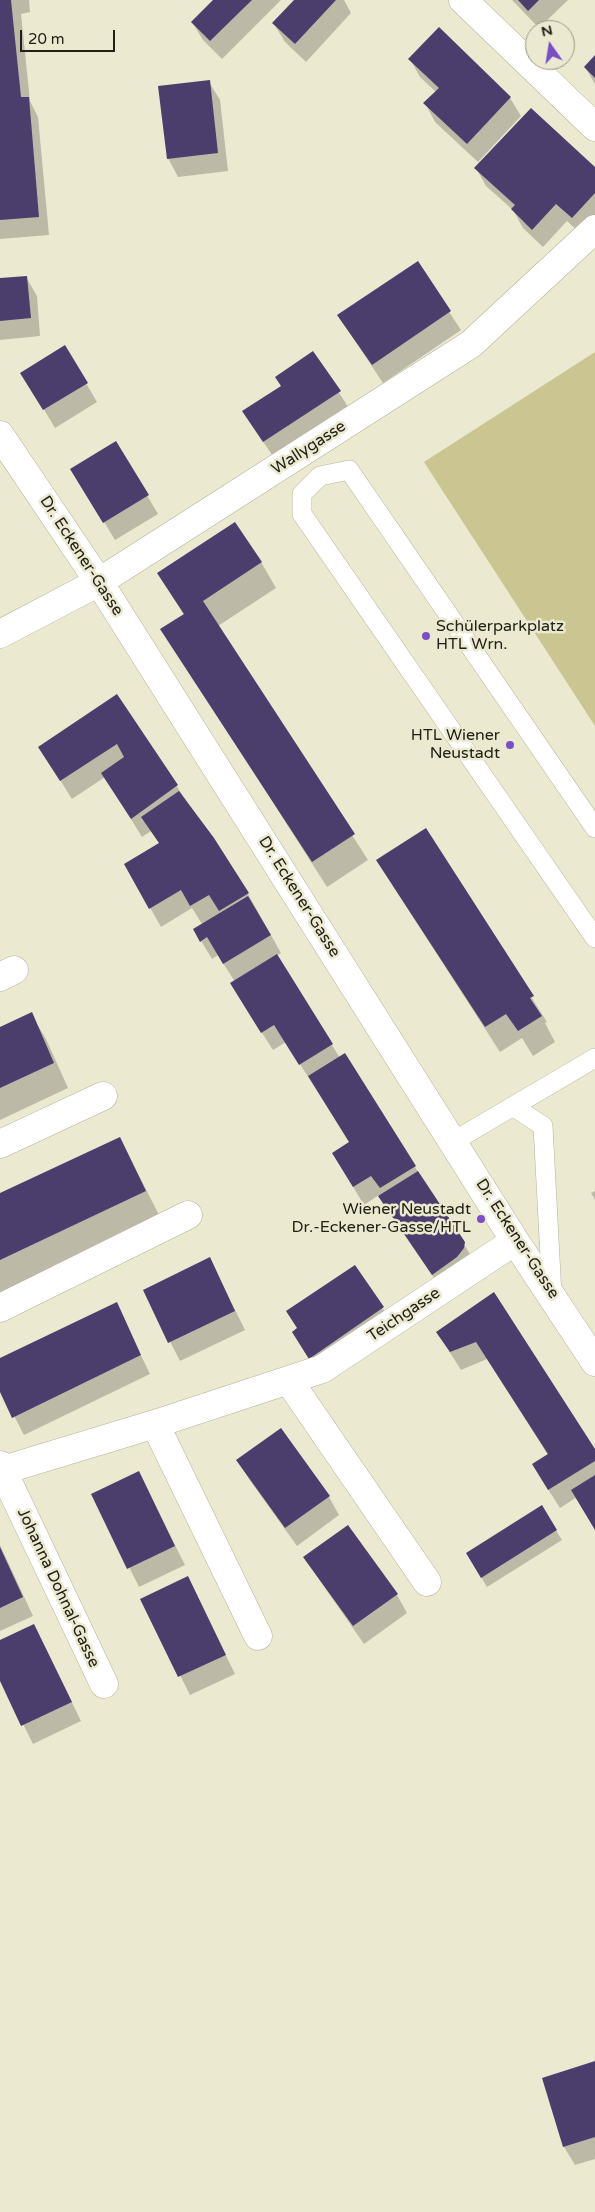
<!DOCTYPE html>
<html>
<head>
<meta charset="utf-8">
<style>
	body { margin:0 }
	#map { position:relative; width:595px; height:2212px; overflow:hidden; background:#ebe9d0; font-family:"Varela Round",sans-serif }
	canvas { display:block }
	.north { position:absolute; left:525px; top:20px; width:50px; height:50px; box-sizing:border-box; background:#ebe9d0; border:1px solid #9b9986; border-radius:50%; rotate:347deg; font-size:14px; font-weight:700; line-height:20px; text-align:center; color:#222118 }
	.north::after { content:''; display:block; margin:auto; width:18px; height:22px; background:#794fc8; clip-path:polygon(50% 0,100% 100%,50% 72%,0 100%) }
	.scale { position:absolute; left:20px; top:30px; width:95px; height:22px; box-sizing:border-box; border:2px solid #222118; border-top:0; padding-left:6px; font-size:15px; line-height:18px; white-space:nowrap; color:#222118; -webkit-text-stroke:4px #ebe9d0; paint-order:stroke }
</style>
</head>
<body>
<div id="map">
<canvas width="595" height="2212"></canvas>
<div class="north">N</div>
<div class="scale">20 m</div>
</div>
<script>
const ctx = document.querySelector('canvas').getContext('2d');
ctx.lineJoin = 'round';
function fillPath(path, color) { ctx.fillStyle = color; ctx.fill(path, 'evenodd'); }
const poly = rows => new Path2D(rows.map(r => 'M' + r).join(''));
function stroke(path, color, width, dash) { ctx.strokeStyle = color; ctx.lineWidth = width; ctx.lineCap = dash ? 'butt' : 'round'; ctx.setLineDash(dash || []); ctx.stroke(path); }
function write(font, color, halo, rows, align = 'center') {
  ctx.font = font + ' "Varela Round",sans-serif'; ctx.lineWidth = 5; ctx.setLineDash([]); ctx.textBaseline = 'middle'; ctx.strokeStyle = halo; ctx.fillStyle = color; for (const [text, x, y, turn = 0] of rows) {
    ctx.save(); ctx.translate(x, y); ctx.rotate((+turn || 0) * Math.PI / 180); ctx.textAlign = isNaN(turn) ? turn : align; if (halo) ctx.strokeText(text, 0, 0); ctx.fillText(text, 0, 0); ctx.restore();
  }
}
fillPath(poly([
	[595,352,595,726,424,462]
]), '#cbc592');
fillPath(poly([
	[0,0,29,0,30,12,21,14,30,101,38,117,49,235,0,239],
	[215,0,281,0,222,59,203,40,192,22],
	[296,0,344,0,351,13,306,62,285,42,274,24],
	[512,0,568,0,539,28],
	[439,29,510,98,521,116,478,162,435,122,425,103,436,92,420,77,410,59],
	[595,57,595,84,585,67],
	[209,82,220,100,228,171,178,177,168,158],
	[476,168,595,169,595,223,583,236,567,221,543,247,523,228,513,210,486,186],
	[417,263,461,330,383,383,338,315],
	[26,277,37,296,40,336,0,340,0,280],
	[65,347,97,402,55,428,33,391],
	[313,352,350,410,275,459,255,430,282,387],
	[116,443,158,514,115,540,83,487],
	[261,562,276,588,218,626,368,860,327,887,162,629,184,615,158,574],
	[117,696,248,894,281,953,276,956,340,1058,415,1167,475,1262,444,1293,379,1195,364,1205,344,1172,350,1143,286,1042,273,1050,242,1002,235,982,218,955,212,959,194,929,202,924,192,908,161,927,126,865,160,844,151,831,142,837,105,777,72,799,40,748],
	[425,829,547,1022,545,1023,555,1042,533,1056,522,1038,500,1052,393,886],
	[31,1014,46,1039,68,1088,0,1120,0,1029],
	[120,1138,160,1217,0,1292,0,1195],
	[595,1191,595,1200,591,1193],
	[210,1259,245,1330,180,1361,144,1290],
	[355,1266,394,1326,321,1376,304,1351,298,1329,287,1311],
	[494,1294,595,1451,595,1528,577,1497,560,1508,544,1483,548,1455,487,1359,461,1370,437,1332],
	[116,1304,150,1374,24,1435,0,1389,0,1359],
	[281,1430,329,1497,339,1515,297,1546,249,1479,238,1461],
	[139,1473,185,1565,139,1587,93,1494],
	[541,1507,562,1540,487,1587,473,1563],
	[0,1545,33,1616,0,1631],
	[305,1557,397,1595,407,1613,364,1644,316,1575],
	[188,1578,235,1674,190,1695,142,1599],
	[34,1625,81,1721,33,1744,0,1678,0,1641],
	[595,2063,595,2159,575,2165,564,2147,543,2079]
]), '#0003');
fillPath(poly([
	[0,0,11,0,21,97,29,97,39,217,0,220],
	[213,0,252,0,210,41,191,22],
	[294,0,336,0,295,44,272,23],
	[518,0,539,0,528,11],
	[439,27,511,97,467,144,423,103,439,88,408,59],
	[595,55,595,78,584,67],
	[210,80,218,153,167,159,158,86],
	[531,108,595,167,595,193,572,218,556,204,532,230,511,209,515,205,474,168],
	[418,261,451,311,372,365,337,315],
	[27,276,31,318,0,321,0,278],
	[65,345,88,383,43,410,20,373],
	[313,351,341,391,263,442,242,411,281,386,275,377],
	[116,441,149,495,103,523,70,469],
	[235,522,262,562,203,601,355,834,312,862,160,629,184,614,157,573],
	[117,694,178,785,131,819,101,773,124,757,117,744,60,781,38,747],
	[179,791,214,838,249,893,219,911,209,895,190,906,181,890,149,909,124,864,159,843,141,817],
	[426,828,534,996,530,998,542,1016,518,1031,506,1014,485,1027,376,860],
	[248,896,271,935,223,964,207,937,200,942,193,929],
	[277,954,333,1044,299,1065,274,1025,261,1033,230,983],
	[32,1012,54,1063,0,1088,0,1027],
	[345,1053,416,1166,380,1188,371,1176,353,1187,332,1153,349,1142,308,1076],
	[120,1137,146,1191,0,1260,0,1193],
	[418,1171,465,1242,464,1248,457,1257,432,1275,378,1196],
	[210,1257,235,1311,168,1343,143,1290],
	[355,1265,384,1307,309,1359,292,1332,297,1328,286,1311],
	[494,1292,595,1449,595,1461,548,1490,532,1464,548,1454,476,1342,450,1352,436,1332],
	[117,1302,141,1355,12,1418,0,1392,0,1358],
	[281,1428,330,1496,285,1528,236,1460],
	[139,1471,175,1546,127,1569,91,1494],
	[595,1475,595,1530,571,1490],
	[542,1505,557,1530,481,1578,466,1553],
	[348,1525,398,1594,353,1626,303,1557],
	[0,1547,23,1597,0,1608],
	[188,1576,226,1655,178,1677,140,1599],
	[34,1624,72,1702,21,1726,0,1681,0,1640],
	[595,2061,595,2137,563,2147,542,2078]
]), '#4b3e6d');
const service = poly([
	[595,828,349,470,320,476,302,494,302,514,595,938],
	[514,1107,543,1126,552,1295],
	[454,1141,595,1058]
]);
const minor = poly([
	[463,0,595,127],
	[0,435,99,582,515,1241,595,1362],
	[0,634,99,582,471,344,595,229],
	[0,977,14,970],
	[0,1144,103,1096],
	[0,1308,188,1215],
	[289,1381,427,1582],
	[155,1424,258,1636],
	[0,1465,104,1684],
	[0,1471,155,1424,322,1369,515,1241]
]);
stroke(service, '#b4b29b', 20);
stroke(minor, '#b4b29b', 29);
stroke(service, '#fff', 19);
stroke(minor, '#fff', 28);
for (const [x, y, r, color] of [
	[426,636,5,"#794fc8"],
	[510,745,5,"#794fc8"],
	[481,1219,5,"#794fc8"]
]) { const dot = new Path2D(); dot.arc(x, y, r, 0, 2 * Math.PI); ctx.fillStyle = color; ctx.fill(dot); stroke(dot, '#ebe9d0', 2); }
write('16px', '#222118', '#ebe9d0', [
	["Wallygasse",309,448,-33],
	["Dr. Eckener-Gasse",81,556,57],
	["Dr. Eckener-Gasse",299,897,58],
	["Dr. Eckener-Gasse",517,1239,57],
	["Teichgasse",404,1315,-34],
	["Johanna Dohnal-Gasse",58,1588,65]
]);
write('16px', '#222118', '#ebe9d0', [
	["Schülerparkplatz",436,627,"left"],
	["HTL Wrn.",436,645,"left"],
	["HTL Wiener",500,736],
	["Neustadt",500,754],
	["Wiener Neustadt",471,1210],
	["Dr.-Eckener-Gasse/HTL",471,1228]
], 'right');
</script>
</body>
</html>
